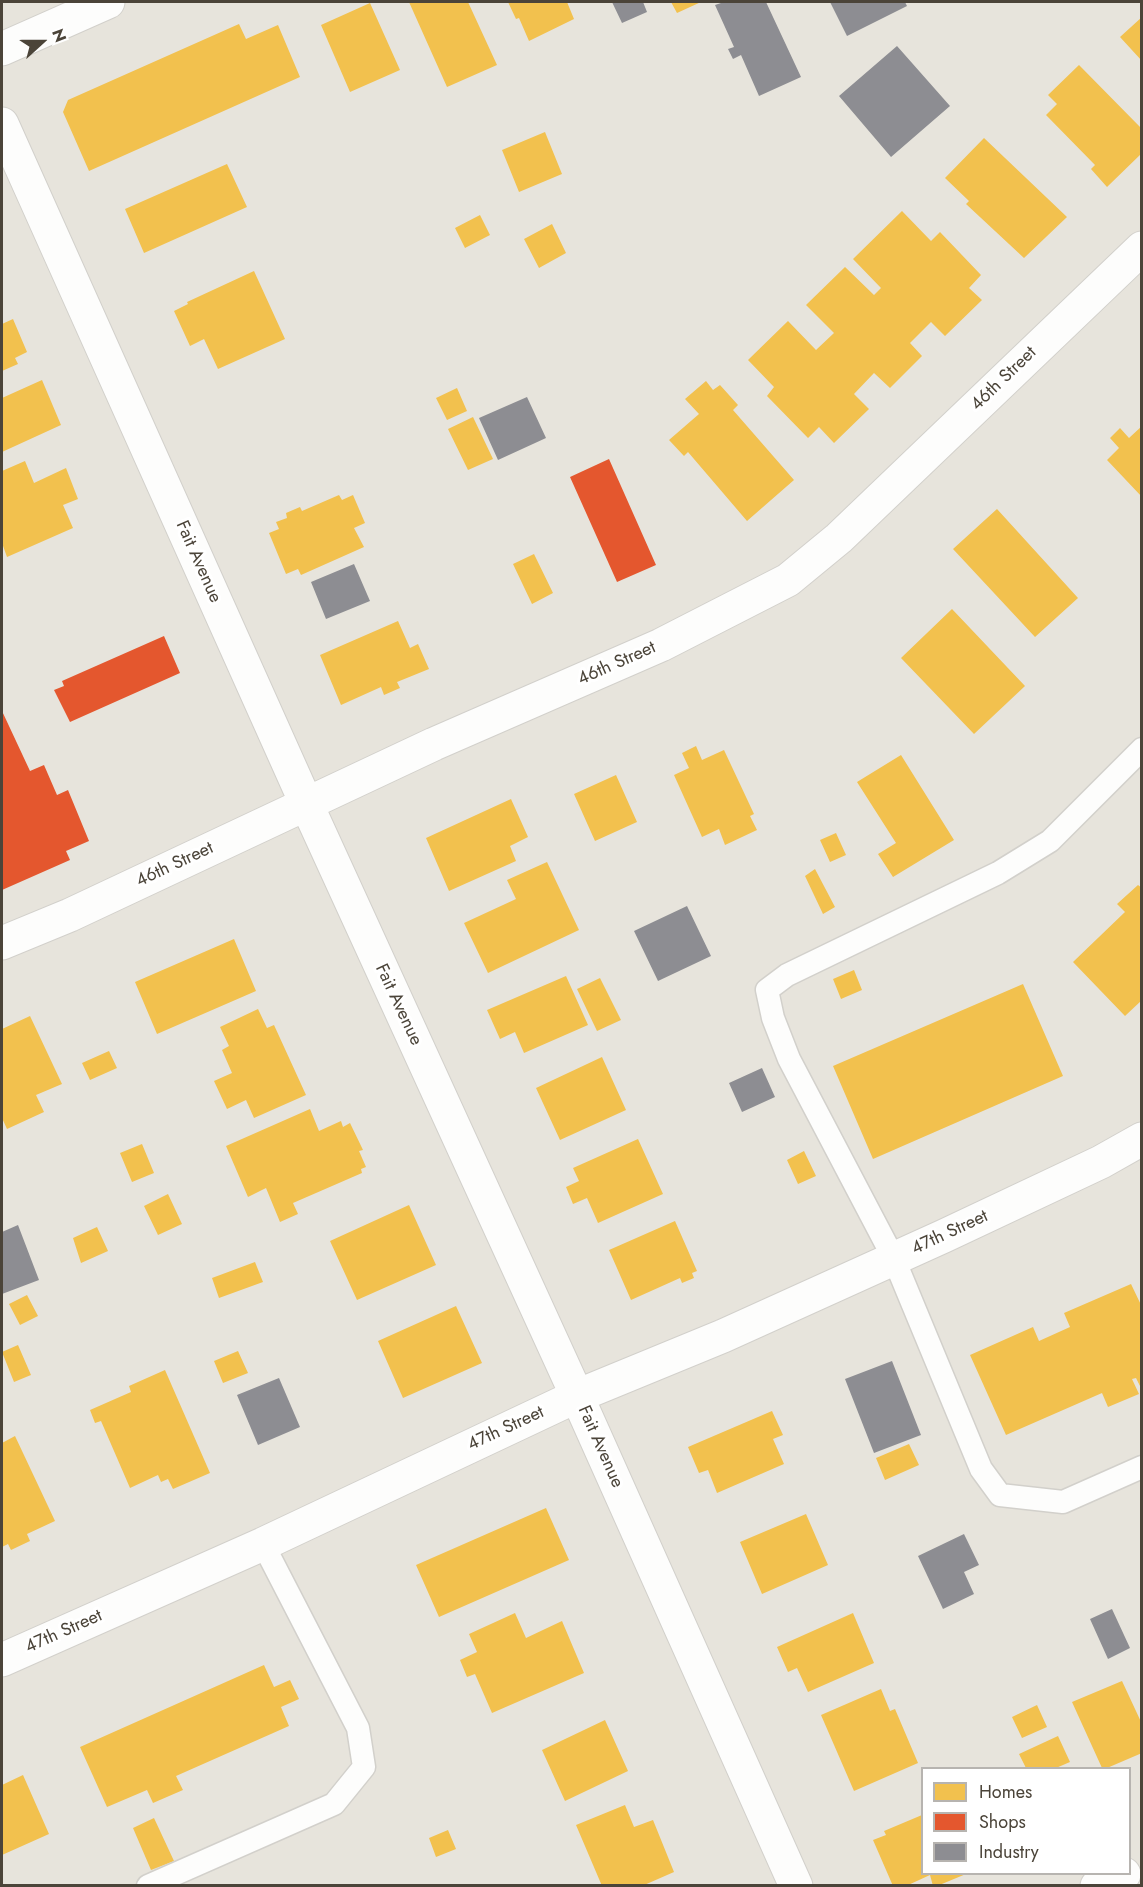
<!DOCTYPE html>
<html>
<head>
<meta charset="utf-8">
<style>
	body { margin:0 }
	#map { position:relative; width:1143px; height:1887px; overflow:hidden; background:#f4f2ee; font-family:Jost,sans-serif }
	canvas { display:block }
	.frame { position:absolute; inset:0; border:3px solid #4b4439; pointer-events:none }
	.legend { position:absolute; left:921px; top:1767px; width:210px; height:108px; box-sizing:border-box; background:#fff; border:2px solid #b7b4b0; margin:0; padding:8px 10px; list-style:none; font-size:18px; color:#4b4439 }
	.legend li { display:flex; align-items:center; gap:12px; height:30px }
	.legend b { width:30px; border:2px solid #b7b4b0 }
	.north { position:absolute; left:12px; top:12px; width:60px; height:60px; -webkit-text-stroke:4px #fff; paint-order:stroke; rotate:69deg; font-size:16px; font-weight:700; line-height:24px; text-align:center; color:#4b4439 }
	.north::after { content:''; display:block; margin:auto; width:21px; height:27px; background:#4b4439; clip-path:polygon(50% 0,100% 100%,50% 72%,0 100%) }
</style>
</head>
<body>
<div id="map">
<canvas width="1143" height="1887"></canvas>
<div class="frame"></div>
<ul class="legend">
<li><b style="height:16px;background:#f2c14e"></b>Homes</li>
<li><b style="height:16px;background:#e4572e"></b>Shops</li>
<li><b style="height:16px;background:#8d8d92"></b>Industry</li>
</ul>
<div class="north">N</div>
</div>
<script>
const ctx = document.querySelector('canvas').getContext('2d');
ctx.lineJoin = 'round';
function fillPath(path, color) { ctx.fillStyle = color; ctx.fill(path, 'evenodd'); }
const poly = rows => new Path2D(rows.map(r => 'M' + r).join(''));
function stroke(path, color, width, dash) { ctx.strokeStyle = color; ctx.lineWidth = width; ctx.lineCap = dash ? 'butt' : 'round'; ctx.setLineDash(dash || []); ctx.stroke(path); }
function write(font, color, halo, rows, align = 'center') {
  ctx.font = font + ' Jost,sans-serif'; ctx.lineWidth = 6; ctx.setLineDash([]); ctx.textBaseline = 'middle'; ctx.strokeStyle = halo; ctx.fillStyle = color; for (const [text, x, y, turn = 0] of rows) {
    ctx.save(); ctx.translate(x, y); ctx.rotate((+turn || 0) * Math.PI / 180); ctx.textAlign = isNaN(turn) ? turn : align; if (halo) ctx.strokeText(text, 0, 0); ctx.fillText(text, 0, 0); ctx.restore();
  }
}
fillPath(poly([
	[2,2,1141,2,1141,1885,2,1886],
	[922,1768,1130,1768,1130,1874,922,1874]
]), '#e7e4dc');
fillPath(poly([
	[409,2,468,2,497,65,447,87],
	[508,2,567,2,574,19,529,41,519,18,516,19],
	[671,2,701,2,677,13],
	[370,3,400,70,350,92,321,25],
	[1142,17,1142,61,1120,37],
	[239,24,246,39,278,25,300,77,89,171,63,112,68,100],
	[1079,65,1142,129,1142,153,1107,187,1091,169,1095,165,1046,115,1057,104,1048,95],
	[545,132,562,174,519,192,502,150],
	[984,138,1067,217,1024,258,966,204,969,201,945,178],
	[227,164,247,207,144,253,125,209],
	[902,211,931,241,940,232,981,275,969,288,982,300,945,336,931,322,910,343,922,356,890,388,874,373,854,394,869,409,834,443,819,427,808,438,767,396,774,387,748,360,788,321,816,350,834,333,806,305,845,267,874,295,881,288,853,259],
	[480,215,490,235,465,248,455,228],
	[552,224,566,253,539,268,524,239],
	[254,271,285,339,218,369,204,339,190,346,174,311,188,304,187,302],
	[13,319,27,352,15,358,18,364,2,371,2,324],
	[42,380,61,425,2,452,2,398],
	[706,381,713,390,720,385,738,405,733,410,794,480,747,521,688,452,684,456,669,440,699,414,685,399],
	[457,388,467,411,447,420,436,398],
	[473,417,493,459,468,470,448,429],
	[1142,426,1142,497,1107,460,1119,448,1110,438,1120,428,1129,438],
	[25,461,34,483,66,468,78,499,63,505,73,528,7,557,2,543,2,471],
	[339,495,342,500,353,495,365,523,354,528,364,547,301,575,298,569,286,574,269,533,279,529,276,522,287,518,286,513,300,507,302,511],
	[997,509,1078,598,1035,637,953,549],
	[534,554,553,593,532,604,513,564],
	[952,609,1025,686,974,734,901,658],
	[398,621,410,648,418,644,429,669,397,682,400,688,384,695,381,687,341,705,320,655],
	[696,746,702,760,724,750,754,814,750,816,757,830,725,845,719,829,702,837,674,775,689,768,682,753],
	[901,755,954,840,893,877,878,854,896,843,857,782],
	[616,775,637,822,595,841,574,794],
	[511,799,528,837,510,846,516,861,449,891,426,838],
	[836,833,846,855,830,862,820,840],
	[547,862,579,930,488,973,464,923,516,899,507,880],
	[815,869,835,907,823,914,805,876],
	[1138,885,1142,888,1142,1000,1125,1016,1073,962,1125,912,1117,904],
	[234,939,256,991,157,1034,135,982],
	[854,970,862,990,841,999,833,979],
	[566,976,588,1025,524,1053,515,1032,500,1039,487,1010],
	[600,978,621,1020,597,1031,577,989],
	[1023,984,1063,1076,873,1159,833,1066],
	[258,1009,267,1028,274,1025,306,1095,254,1118,246,1100,227,1109,214,1081,232,1073,222,1050,229,1046,220,1027],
	[30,1016,62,1084,36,1095,44,1112,7,1129,2,1118,2,1029],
	[109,1051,117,1068,90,1080,82,1063],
	[602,1057,626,1110,560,1140,536,1088],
	[310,1109,319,1131,341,1121,343,1127,350,1123,363,1150,359,1151,366,1167,361,1169,362,1173,293,1203,298,1214,280,1222,266,1188,248,1197,226,1146],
	[638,1139,663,1194,598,1223,587,1198,573,1204,566,1187,579,1181,573,1168],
	[142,1144,154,1173,132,1182,120,1153],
	[804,1151,816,1176,798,1184,787,1160],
	[168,1194,182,1224,158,1235,144,1206],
	[409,1205,436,1265,357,1300,330,1241],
	[675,1221,697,1271,692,1273,694,1278,682,1283,680,1278,631,1300,609,1250],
	[97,1227,108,1251,81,1263,73,1238],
	[255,1262,263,1282,219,1298,212,1278],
	[1131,1284,1142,1307,1142,1390,1136,1378,1132,1379,1139,1394,1108,1407,1102,1393,1006,1435,970,1355,1033,1327,1039,1341,1070,1327,1064,1313],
	[27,1295,38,1316,20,1325,9,1304],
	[456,1306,482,1363,403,1398,378,1341],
	[18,1345,31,1375,14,1382,2,1352],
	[238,1351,248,1373,223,1383,214,1361],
	[165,1370,210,1473,173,1489,168,1479,161,1482,158,1475,130,1488,101,1421,95,1423,90,1410,131,1392,129,1386],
	[772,1411,783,1435,773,1439,784,1464,717,1493,708,1470,699,1473,688,1447],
	[15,1436,55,1521,27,1534,30,1541,11,1550,8,1544,2,1547,2,1443],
	[909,1444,919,1465,885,1480,876,1458],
	[546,1508,569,1560,439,1617,416,1565],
	[806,1514,828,1565,762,1594,740,1542],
	[515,1613,526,1638,562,1621,584,1673,492,1713,475,1674,467,1677,460,1660,477,1652,469,1634],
	[853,1613,874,1663,808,1692,797,1668,788,1672,777,1647],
	[264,1665,274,1687,290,1680,299,1699,281,1707,289,1726,176,1776,183,1790,153,1803,147,1790,107,1807,80,1747],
	[1122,1681,1142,1724,1142,1753,1107,1768,1102,1768,1072,1702],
	[881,1689,890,1711,895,1709,918,1763,854,1791,821,1715],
	[1037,1705,1047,1727,1022,1738,1012,1717],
	[605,1720,628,1771,565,1801,542,1750],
	[1058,1736,1070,1762,1056,1768,1026,1768,1019,1754],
	[23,1775,49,1834,2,1855,2,1785],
	[625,1805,634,1827,653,1820,674,1872,642,1886,602,1886,576,1825],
	[922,1815,922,1874,966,1874,937,1886,933,1886,930,1875,906,1886,893,1886,873,1840,886,1835,884,1831],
	[154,1818,174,1861,151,1870,133,1828],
	[448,1830,456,1849,436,1857,429,1838]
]), '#f2c14e');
fillPath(poly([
	[609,459,656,565,617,582,570,477],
	[164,636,180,673,70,722,54,690,64,686,62,681],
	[2,711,30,771,44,765,57,795,68,790,89,841,66,851,70,860,2,890]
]), '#e4572e');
fillPath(poly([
	[612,2,643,2,647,12,622,23],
	[724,2,766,2,801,77,759,96,741,55,733,59,728,49,734,47,715,5],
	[830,2,905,2,907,6,847,36],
	[897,46,950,106,891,157,839,96],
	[527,397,546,438,498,460,479,418],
	[354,564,370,601,326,619,311,582],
	[687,906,711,956,658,981,634,931],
	[762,1068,775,1097,742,1112,729,1083],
	[18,1225,39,1280,2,1294,2,1232],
	[892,1361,921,1435,874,1453,845,1379],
	[279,1378,300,1427,258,1445,237,1395],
	[964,1534,979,1565,964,1572,974,1594,943,1609,918,1556],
	[1112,1609,1130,1648,1108,1659,1090,1619]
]), '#8d8d92');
const lane = poly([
	[1142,749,1050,841,998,873,787,975,767,990,773,1018,789,1059,894,1259,981,1469,1000,1495,1063,1502,1142,1467],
	[148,1886,334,1804,364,1767,358,1728,263,1544]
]);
const street = poly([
	[2,49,108,2],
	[2,124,306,803,577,1396,796,1886],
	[2,943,70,915,434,744,661,645,788,580,839,538,1142,248],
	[2,1660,263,1544,577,1396,723,1336,944,1236,1101,1162,1142,1139],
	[1097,1886,1124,1874]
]);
stroke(lane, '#d2d0cb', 25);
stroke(street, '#d2d0cb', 35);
stroke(lane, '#fdfdfc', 22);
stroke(street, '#fdfdfc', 33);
write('18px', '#4b4439', '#fff', [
	["46th Street",1004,379,-44],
	["Fait Avenue",198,562,66],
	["46th Street",617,664,-24],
	["46th Street",175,865,-25],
	["Fait Avenue",398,1005,65],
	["47th Street",950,1233,-25],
	["47th Street",506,1429,-25],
	["Fait Avenue",600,1447,66],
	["47th Street",64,1632,-24]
]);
</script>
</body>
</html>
